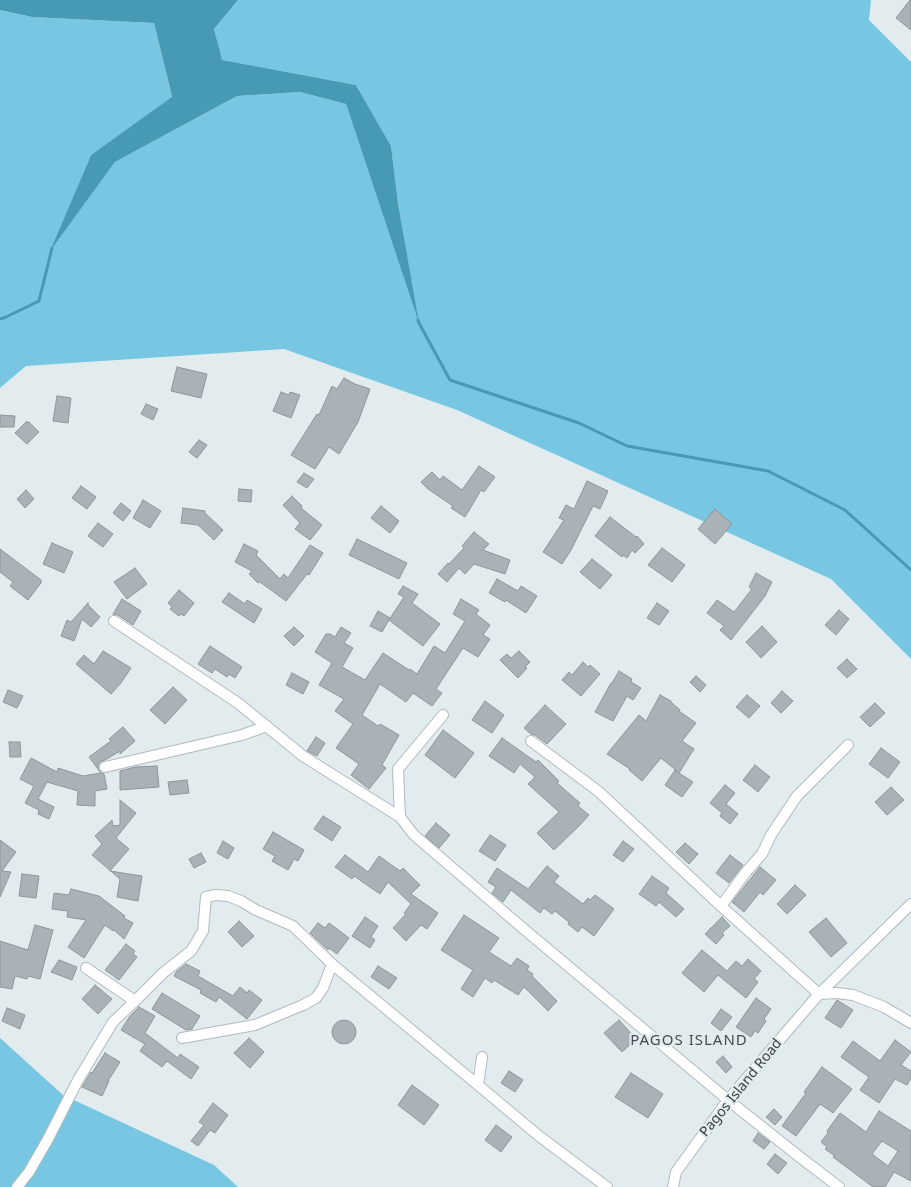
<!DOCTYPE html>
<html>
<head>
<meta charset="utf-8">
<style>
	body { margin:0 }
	canvas { display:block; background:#e2ecef }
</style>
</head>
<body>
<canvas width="911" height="1187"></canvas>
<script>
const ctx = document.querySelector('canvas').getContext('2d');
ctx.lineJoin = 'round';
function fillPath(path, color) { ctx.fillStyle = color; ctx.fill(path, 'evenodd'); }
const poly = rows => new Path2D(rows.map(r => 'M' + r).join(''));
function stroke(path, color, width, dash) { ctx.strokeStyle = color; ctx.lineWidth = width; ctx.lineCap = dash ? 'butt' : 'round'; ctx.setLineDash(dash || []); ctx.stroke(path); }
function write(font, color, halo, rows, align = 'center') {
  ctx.font = font + ' "Noto Sans",sans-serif'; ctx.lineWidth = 4.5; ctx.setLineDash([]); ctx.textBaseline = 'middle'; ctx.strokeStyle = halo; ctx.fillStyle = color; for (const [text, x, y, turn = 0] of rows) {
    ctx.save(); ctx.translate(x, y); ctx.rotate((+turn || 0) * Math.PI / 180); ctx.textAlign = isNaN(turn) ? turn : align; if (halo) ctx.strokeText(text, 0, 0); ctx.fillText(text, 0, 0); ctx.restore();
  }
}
fillPath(poly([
	[238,0,871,0,869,20,911,62,911,659,831,579,457,410,284,349,26,366,0,388,0,10,32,17,154,23,172,98,91,155,51,249,115,162,237,96,300,92,346,104,418,319,398,203,391,146,356,85,221,60,214,29],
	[0,1038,63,1095,214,1165,238,1187,0,1187]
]), '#77c7e2');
fillPath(poly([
	[0,0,238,0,214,29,222,60,356,85,391,146,398,203,419,323,346,104,300,92,237,96,115,162,50,251,91,155,172,97,154,23,32,17,0,10]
]), '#469ab4');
stroke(poly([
	[0,319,6,317,39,301,52,248],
	[418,320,419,323,450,380,579,423,627,446,768,471,845,510,911,570]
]), '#469ab4', 3);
const building = poly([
	[910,0,911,0,911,30,896,18,910,0],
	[177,367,207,374,201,398,171,391,177,367],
	[344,378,355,384,370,389,358,422,339,454,329,447,315,469,291,455,317,414,319,415,332,386,337,389,344,378],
	[281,392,289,395,290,392,300,395,291,418,273,411,281,392],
	[57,396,71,398,68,423,53,421,57,396],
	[146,404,158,409,153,420,141,414,146,404],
	[0,415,15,416,14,427,0,427,0,415],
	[26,422,29,422,39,432,27,444,15,433,26,422],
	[199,440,207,445,197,458,189,452,199,440],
	[479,466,495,477,484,492,481,490,465,517,451,508,453,506,428,489,421,482,432,472,440,480,443,476,462,490,479,466],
	[304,473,314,479,307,488,297,482,304,473],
	[587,481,608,491,600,509,593,506,571,550,562,564,543,552,564,520,559,518,566,505,574,509,587,481],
	[81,486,96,497,87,509,72,498,81,486],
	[239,489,252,490,251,502,238,501,239,489],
	[26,490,34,499,25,508,17,499,26,490],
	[292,496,302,506,301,508,322,525,310,540,295,529,300,523,283,505,292,496],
	[143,500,161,511,150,528,133,518,143,500],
	[121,503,131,511,123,521,113,513,121,503],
	[381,506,399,521,390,533,371,518,381,506],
	[183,508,205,511,205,513,223,530,214,540,198,525,181,523,183,508],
	[715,509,732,524,715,544,698,529,715,509],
	[610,517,636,537,637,536,644,544,635,553,632,550,627,558,623,555,622,557,595,536,610,517],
	[98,523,113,534,103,547,88,536,98,523],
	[474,532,489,544,483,550,510,560,505,574,474,564,465,574,459,568,447,582,438,574,448,563,449,564,464,548,462,546,474,532],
	[357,539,407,563,399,579,349,555,357,539],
	[52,543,73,552,64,573,43,564,52,543],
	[244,544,258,551,256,555,280,579,284,574,288,578,310,545,323,553,309,575,307,574,286,601,260,582,258,583,249,574,252,571,235,562,244,544],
	[662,548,685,565,672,582,648,565,662,548],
	[0,549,41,580,41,583,28,600,10,586,13,582,0,572,0,549],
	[592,559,612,575,600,589,580,572,592,559],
	[135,568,147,584,127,599,114,582,135,568],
	[756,573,772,582,765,596,731,640,720,630,724,626,707,613,717,600,734,612,752,589,749,587,756,573],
	[497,579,518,591,521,586,537,596,526,613,506,600,505,602,489,593,497,579],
	[403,586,418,594,412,603,440,624,423,646,389,620,404,597,398,594,403,586],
	[179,590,194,603,184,616,181,614,179,616,170,609,172,607,168,603,179,590],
	[229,593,245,604,247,600,262,609,254,623,222,602,229,593],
	[122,599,141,611,133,625,118,615,113,614,122,599],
	[461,599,479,610,476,614,490,625,483,635,490,639,478,657,463,648,436,689,442,693,432,706,413,693,406,702,380,684,362,715,378,726,380,724,399,735,382,765,386,768,369,789,351,775,359,764,336,748,353,724,335,711,344,699,319,685,332,663,315,652,326,634,330,634,335,637,341,627,351,633,344,643,353,648,342,667,365,680,383,653,409,670,410,669,417,674,434,646,445,653,465,621,453,614,461,599],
	[88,603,88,605,100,617,91,627,82,619,74,641,61,636,67,620,71,622,88,603],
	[657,603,669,611,659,625,647,618,657,603],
	[839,610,849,619,836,635,825,625,839,610],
	[378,611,390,618,382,632,370,626,378,611],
	[762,626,777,642,761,658,746,642,762,626],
	[294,627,304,636,294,646,284,636,294,627],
	[210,646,242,667,235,678,229,674,227,677,215,669,212,673,198,664,210,646],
	[103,651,131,668,121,683,111,694,76,664,84,655,94,664,103,651],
	[519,651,530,662,525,667,527,668,518,678,500,660,507,654,511,658,519,651],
	[847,659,857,669,847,678,837,668,847,659],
	[583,662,588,667,590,665,600,674,581,696,562,680,569,672,572,675,583,662],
	[619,671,632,679,631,682,641,688,633,700,627,696,613,721,595,712,611,683,612,683,619,671],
	[292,673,309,682,303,694,286,685,292,673],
	[696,676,706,685,700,692,690,682,696,676],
	[173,687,187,700,165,724,150,710,173,687],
	[8,690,23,696,17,708,3,702,8,690],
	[782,691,793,701,781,713,771,703,782,691],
	[660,695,671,701,671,702,680,710,679,711,696,723,682,741,694,749,679,773,693,782,682,797,665,785,675,770,678,772,661,758,642,781,629,770,630,769,607,754,639,715,646,721,660,695],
	[747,695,760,706,749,718,736,707,747,695],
	[485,701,504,715,492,733,472,720,485,701],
	[875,703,885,713,870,727,860,717,875,703],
	[545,705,566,724,547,744,535,735,531,734,524,728,545,705],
	[123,727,135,741,120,754,120,751,107,759,100,762,98,765,98,769,100,772,104,774,107,789,95,791,95,806,77,805,78,791,47,782,38,799,54,807,49,819,38,814,39,810,25,803,34,786,20,779,31,758,57,772,58,768,83,776,101,773,89,757,111,741,109,739,123,727],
	[443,730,474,753,455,778,425,755,443,730],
	[316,737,325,743,317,756,307,751,316,737],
	[502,738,536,762,538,760,559,781,557,783,580,803,578,806,589,815,579,826,554,850,537,833,559,812,528,784,535,777,520,764,514,773,489,756,502,738],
	[9,742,20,742,21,757,10,757,9,742],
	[881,748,900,762,888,778,869,764,881,748],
	[755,765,770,777,758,792,743,780,755,765],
	[157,766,159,787,120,790,120,771,135,767,157,766],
	[187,780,189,793,170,795,168,782,187,780],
	[725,785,735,793,726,804,738,814,730,824,720,816,722,813,710,803,725,785],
	[891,787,904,800,887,815,875,802,891,787],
	[120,800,136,813,116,838,129,849,110,871,142,876,138,901,117,897,120,879,92,855,102,844,95,836,112,820,113,826,120,825,120,800],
	[323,816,341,827,332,841,314,829,323,816],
	[436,823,450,835,439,848,425,836,436,823],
	[273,832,304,850,298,861,294,859,288,870,272,861,275,856,263,849,273,832],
	[490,835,506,845,495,861,479,851,490,835],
	[0,840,16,852,2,871,11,872,0,897,0,840],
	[223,841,234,848,228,859,217,853,223,841],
	[623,841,634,849,623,862,613,855,623,841],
	[685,843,698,854,689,864,676,852,685,843],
	[201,853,206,862,194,868,189,859,201,853],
	[345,855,368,872,379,856,400,871,403,868,420,885,411,894,438,913,427,929,421,925,406,941,393,928,406,914,404,913,411,904,388,882,380,894,354,876,352,879,335,867,345,855],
	[730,855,743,865,729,883,716,873,730,855],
	[547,866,559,876,554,882,583,904,588,898,590,900,595,895,614,909,594,936,582,927,578,932,568,924,569,922,555,911,552,914,544,908,540,913,511,890,503,902,492,893,496,887,488,882,497,868,528,889,547,866],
	[760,867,776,880,763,895,760,892,744,912,732,902,760,867],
	[22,874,39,876,36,898,19,896,22,874],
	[652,876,669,888,666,893,684,909,676,917,659,902,656,906,639,894,652,876],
	[795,885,806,895,787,914,777,904,795,885],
	[71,889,99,896,125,916,124,918,133,923,124,939,114,930,113,931,105,925,84,958,68,947,86,920,67,917,68,911,52,909,54,893,69,895,71,889],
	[464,915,499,938,489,952,511,966,517,958,529,966,527,970,533,974,532,976,557,1001,548,1011,524,987,518,995,494,980,492,983,485,978,473,997,461,989,473,970,441,950,464,915],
	[365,917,378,926,371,937,375,940,370,948,352,936,365,917],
	[722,917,730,926,722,933,724,935,716,944,705,934,722,917],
	[826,918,847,943,831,957,809,932,826,918],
	[239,921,254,936,242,947,228,932,239,921],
	[318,923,325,928,329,923,349,938,337,954,329,948,328,950,310,933,318,923],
	[35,925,53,930,40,979,28,976,27,979,15,976,12,989,0,987,0,941,28,950,35,925],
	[126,944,135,951,133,954,137,957,119,980,105,970,126,944],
	[702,950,727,971,736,961,742,966,748,959,761,971,754,979,758,982,746,998,718,975,704,992,682,973,702,950],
	[59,960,77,967,72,980,51,972,59,960],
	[186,964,200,971,198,976,233,996,240,987,247,993,249,990,262,1000,247,1019,219,997,216,1002,200,993,201,990,174,976,177,971,186,964],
	[378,966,397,978,389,989,371,977,378,966],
	[95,985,112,999,98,1014,82,999,95,985],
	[162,993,200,1016,192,1029,186,1030,152,1009,162,993],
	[756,998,771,1009,764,1019,766,1021,758,1033,755,1031,751,1037,736,1027,756,998],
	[837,1000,853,1010,841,1028,825,1018,837,1000],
	[139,1007,155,1016,145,1033,178,1058,180,1054,199,1067,191,1079,167,1061,162,1067,140,1051,145,1044,121,1030,130,1016,139,1007],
	[7,1008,25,1015,20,1029,2,1021,7,1008],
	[721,1009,732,1017,721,1031,711,1023,721,1009],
	'332 1032a12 12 0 1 1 24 0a12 12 0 1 1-24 0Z',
	[619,1020,636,1039,622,1052,604,1033,619,1020],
	[249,1038,264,1052,250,1068,234,1053,249,1038],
	[895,1040,911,1052,901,1065,911,1071,911,1078,907,1085,895,1079,879,1103,860,1090,869,1077,841,1057,853,1041,880,1061,895,1040],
	[105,1053,120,1062,108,1081,109,1081,102,1096,82,1087,91,1072,92,1073,105,1053],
	[723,1056,732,1067,726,1073,716,1062,723,1056],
	[822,1067,852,1089,833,1113,820,1104,796,1136,782,1126,806,1093,804,1092,822,1067],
	[509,1071,523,1080,515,1092,501,1083,509,1071],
	[631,1073,663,1094,648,1118,615,1097,631,1073],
	[412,1085,439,1105,424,1125,398,1105,412,1085],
	[213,1103,228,1115,215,1133,210,1130,198,1146,191,1141,204,1125,199,1122,213,1103],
	[774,1109,782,1117,775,1125,766,1117,774,1109],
	[879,1111,911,1131,911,1181,894,1172,885,1187,873,1187,833,1157,835,1156,825,1149,827,1147,821,1142,828,1133,827,1131,840,1113,866,1132,879,1111],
	[882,1141,898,1151,888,1166,872,1154,882,1141],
	[496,1125,512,1137,501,1152,485,1140,496,1125],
	[758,1133,770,1142,764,1149,753,1141,758,1133],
	[775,1154,787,1163,778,1174,767,1164,775,1154]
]);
fillPath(building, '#a9b2b6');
stroke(building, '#8d969a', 1);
const minor = poly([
	[114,621,238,703,303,756,400,817],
	[443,715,398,769,400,817,414,835,525,930,728,1100,801,1158,839,1187],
	[531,741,598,791,721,906],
	[848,745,797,796,771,835,762,854,746,872,721,906,819,994,837,993,853,995,884,1007,911,1023],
	[105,767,242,735,267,726],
	[86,968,135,1001,163,973,191,951,203,931,206,897,216,895,228,896,241,901,256,910,293,926,332,964,478,1085],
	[182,1038,255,1025,303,1005,316,998,323,988,332,964],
	[482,1057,478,1085,539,1136,607,1187],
	[17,1187,29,1172,48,1139,78,1080,113,1022,135,1001],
	[673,1187,676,1172,728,1100,819,994,911,904]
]);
stroke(minor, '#b0babe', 12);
stroke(minor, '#fff', 10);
write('14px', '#3a3e3f', '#e2ecef', [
	["Pagos Island Road",741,1088,-51]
]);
ctx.letterSpacing = '1px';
write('15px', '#444c4f', '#e2ecef', [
	["PAGOS ISLAND",689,1041]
]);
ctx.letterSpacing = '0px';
</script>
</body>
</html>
